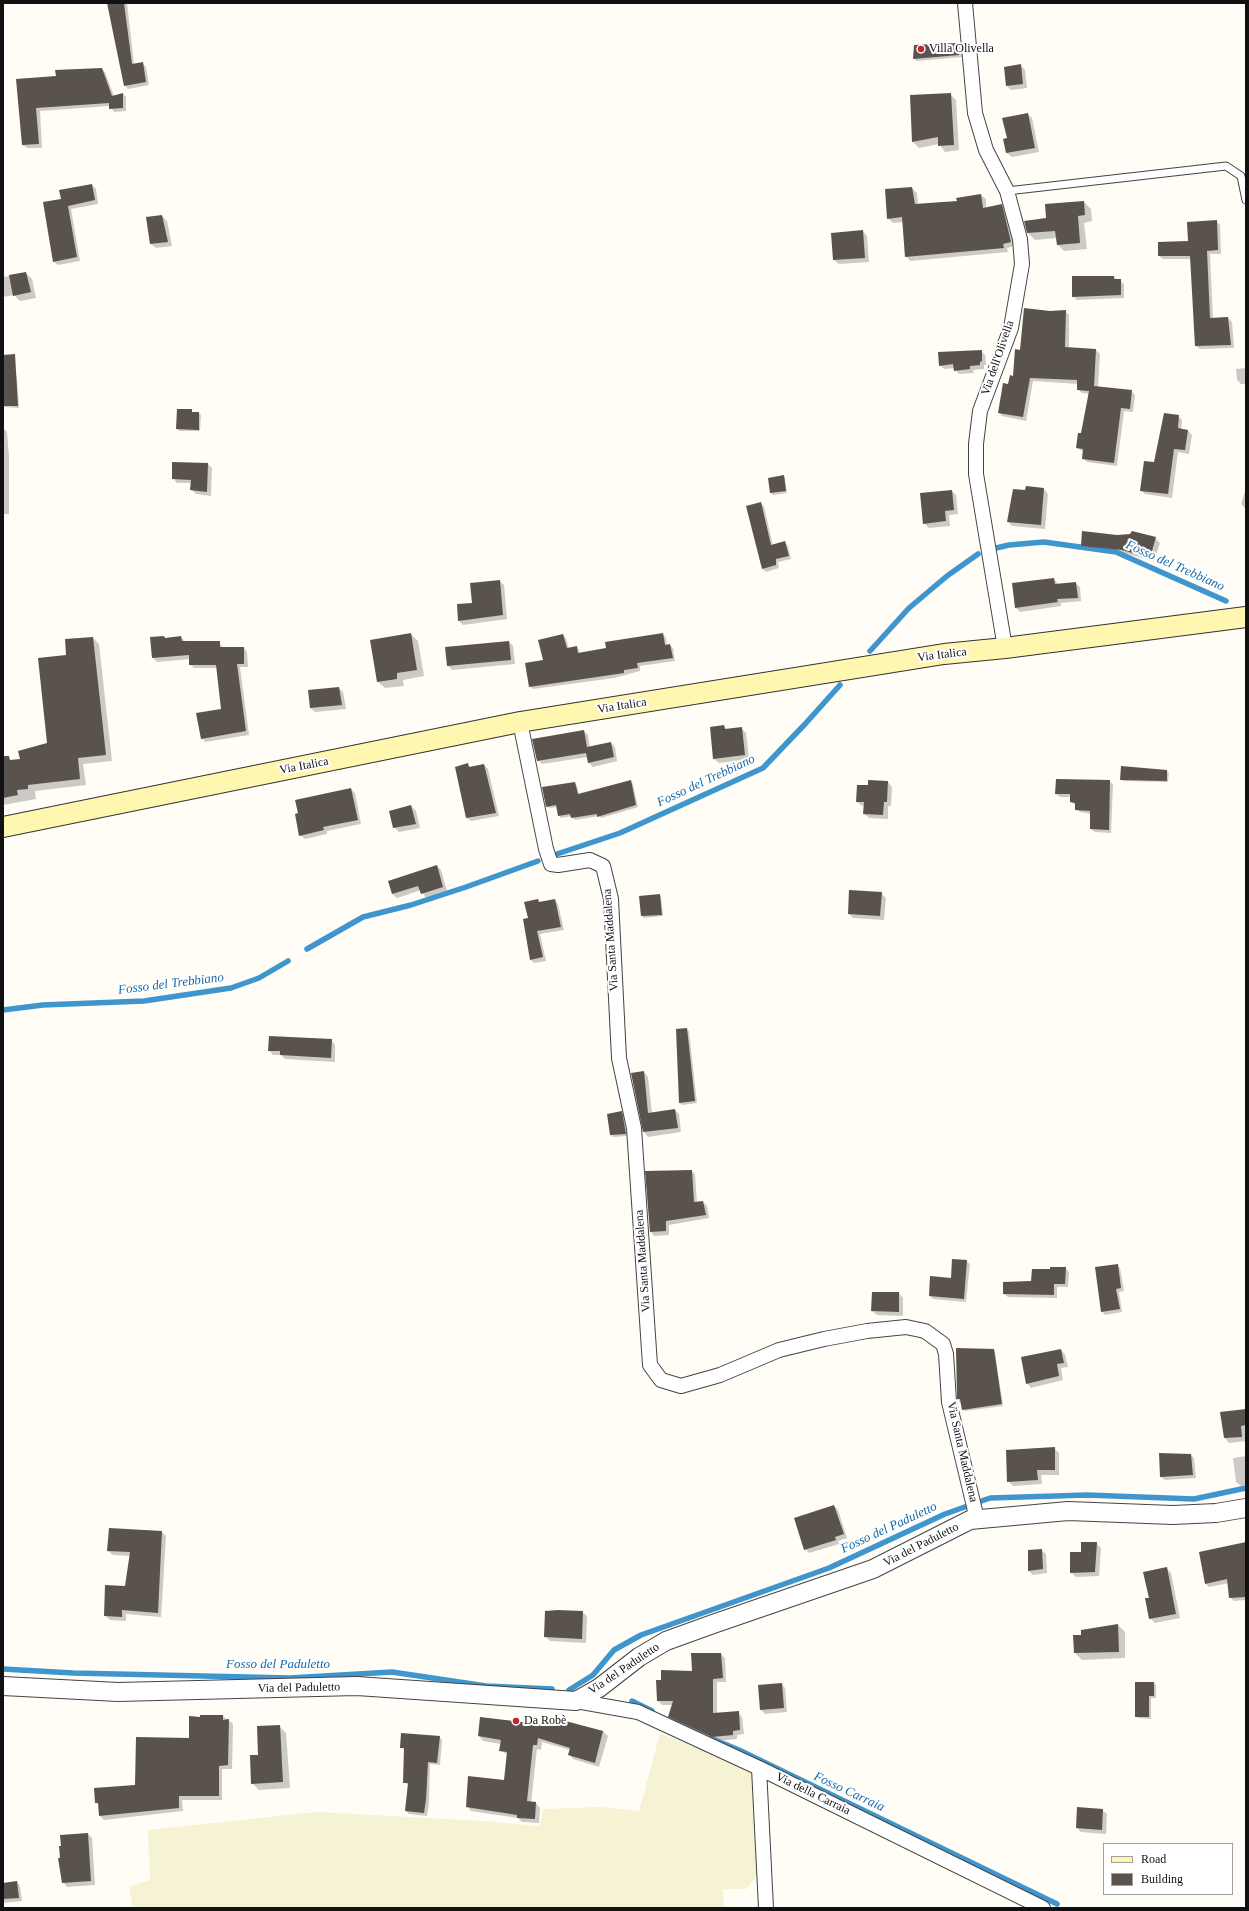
<!DOCTYPE html>
<html>
<head>
<meta charset="utf-8">
<style>
	body { margin:0 }
	#map { position:relative; width:1249px; height:1911px; overflow:hidden; background:#fffdf5; font-family:Georgia,serif }
	canvas { display:block }
	.frame { position:absolute; inset:0; border:4px solid #111; pointer-events:none }
	.legend { position:absolute; left:1103px; top:1843px; width:130px; height:52px; box-sizing:border-box; background:#fff; border:1px solid #a0a0a0; margin:0; padding:5px 7px; list-style:none; font-size:12px; color:#111 }
	.legend li { display:flex; align-items:center; gap:8px; height:20px }
	.legend b { width:20px; border:1px solid #a0a0a0 }
</style>
</head>
<body>
<div id="map">
<canvas width="1249" height="1911"></canvas>
<div class="frame"></div>
<ul class="legend">
<li><b style="height:5px;background:#fff6b0"></b>Road</li>
<li><b style="height:11px;background:#5a524d"></b>Building</li>
</ul>
</div>
<script>
const ctx = document.querySelector('canvas').getContext('2d');
ctx.lineJoin = 'round';
function fillPath(path, color) { ctx.fillStyle = color; ctx.fill(path, 'evenodd'); }
const poly = rows => new Path2D(rows.map(r => 'M' + r).join(''));
function stroke(path, color, width, dash) { ctx.strokeStyle = color; ctx.lineWidth = width; ctx.lineCap = dash ? 'butt' : 'round'; ctx.setLineDash(dash || []); ctx.stroke(path); }
function write(font, color, halo, rows, align = 'center') {
  ctx.font = font + ' Georgia,serif'; ctx.lineWidth = 4; ctx.setLineDash([]); ctx.textBaseline = 'middle'; ctx.strokeStyle = halo; ctx.fillStyle = color; for (const [text, x, y, turn = 0] of rows) {
    ctx.save(); ctx.translate(x, y); ctx.rotate((+turn || 0) * Math.PI / 180); ctx.textAlign = isNaN(turn) ? turn : align; if (halo) ctx.strokeText(text, 0, 0); ctx.fillText(text, 0, 0); ctx.restore();
  }
}
fillPath(poly([
	[660,1733,752,1771,758,1875,746,1889,723,1889,724,1908,133,1908,129,1887,150,1880,148,1830,316,1812,484,1821,540,1826,543,1809,599,1807,639,1811]
]), '#f6f3d4');
fillPath(poly([
	[108,3,127,3,134,64,142,63,146,67,149,85,128,89,125,85],
	[958,44,961,47,962,57,917,61,914,59],
	[1021,66,1025,70,1027,88,1011,90,1006,85],
	[102,69,105,72,114,96,123,94,126,97,126,111,114,112,110,106,40,111,42,148,27,148,23,145,17,80,57,77],
	[950,94,956,100,959,150,945,152,939,144,919,148,913,142,911,96],
	[1028,114,1032,118,1039,152,1012,157,1007,153,1005,140,1008,139],
	[92,185,96,189,98,204,71,209,80,261,58,265,54,262,62,199],
	[912,188,917,193,918,205,958,202,981,195,986,199,986,209,1001,205,1006,210,1015,246,1007,248,1008,252,910,261,906,256,904,222,893,223,888,218],
	[1084,202,1091,209,1092,221,1084,223,1087,249,1064,251,1057,244,1057,238,1035,240,1028,233,1047,219],
	[162,216,167,221,172,246,156,248,151,244,147,218],
	[1216,221,1220,225,1221,254,1210,254,1213,319,1228,318,1232,322,1234,348,1200,349,1196,346,1191,259,1163,259,1159,256,1189,242],
	[863,231,867,236,869,262,839,264,834,260],
	[3,270,4,277,26,273,32,279,36,298,20,301,14,295,3,297],
	[1114,277,1124,284,1124,298,1077,300,1073,296],
	[1065,311,1069,315,1069,349,1096,350,1100,354,1098,387,1131,391,1135,395,1133,412,1124,411,1117,466,1087,462,1083,458,1084,452,1077,448,1082,435,1090,394,1082,393,1078,389,1078,384,1033,381,1026,421,1002,416,999,412,1014,377,1021,351,1050,312],
	[981,351,985,355,986,365,984,365,984,369,973,370,974,373,959,374,955,368,944,369,940,365],
	[1246,368,1246,384,1241,384,1237,380,1236,369],
	[3,375,15,375,17,377,19,408,3,407],
	[191,410,193,413,199,413,201,415,200,431,179,431,177,429],
	[1178,416,1182,420,1181,430,1188,431,1192,435,1189,454,1178,452,1172,498,1145,494,1141,490],
	[3,428,7,432,9,456,9,514,3,514],
	[208,464,212,468,211,496,196,494,191,489,192,483,177,483,173,478],
	[783,476,785,478,787,493,773,495,771,493,769,479],
	[1246,488,1246,509,1241,504],
	[1044,489,1048,494,1045,529,1012,526,1008,522,1026,491],
	[952,491,956,495,958,514,949,515,950,526,929,528,924,523],
	[760,503,764,506,773,546,785,542,788,546,791,559,778,562,779,568,766,572,762,568],
	[1117,536,1155,538,1160,543,1154,561,1127,554,1086,550,1082,546],
	[1054,579,1058,584,1075,583,1080,587,1081,601,1061,603,1061,606,1020,612,1016,608],
	[499,581,504,585,507,619,463,625,459,621,473,604],
	[411,634,418,641,424,676,403,680,404,686,385,688,378,682],
	[663,634,666,638,667,646,670,645,673,648,675,661,640,666,640,671,614,678,533,689,530,686,544,661,563,635,566,638,569,649,577,647,581,654,608,649],
	[164,637,167,639,181,637,185,641,219,642,223,648,244,648,247,652,248,667,240,667,249,735,205,742,202,738,222,710,217,668,194,668,190,664,190,659,157,662,153,658],
	[93,638,99,644,112,761,83,764,86,785,35,791,36,799,3,805,3,763,22,759,48,744,68,655],
	[509,642,513,646,515,664,452,670,448,666,446,648],
	[339,688,343,692,346,709,315,712,310,708],
	[724,726,727,730,741,728,746,733,749,759,719,763,714,759],
	[584,731,588,735,590,748,611,743,615,747,617,761,593,767,589,763,588,757,542,764,538,760],
	[468,765,471,768,484,765,488,769,499,816,471,821,467,818],
	[1167,771,1169,773,1168,782,1123,781,1121,779],
	[631,781,633,784,638,807,601,818,599,816,575,820,572,816,561,818,559,816,557,807,549,808,547,806,575,783,577,786,579,795],
	[1109,781,1113,784,1111,833,1095,832,1091,829,1091,814,1080,812,1076,809,1076,805,1071,802,1071,797,1060,797,1056,794],
	[888,782,892,787,891,806,888,806,888,819,869,818,864,814,865,806,862,806,857,802],
	[351,789,355,793,361,824,327,831,327,834,305,839,300,835],
	[411,806,416,811,420,828,399,832,394,827],
	[437,866,441,870,447,891,426,898,421,890,397,898,392,894],
	[881,893,886,898,884,920,853,918,849,914],
	[660,895,661,897,663,916,644,918,642,916],
	[538,900,540,902,555,900,558,904,564,930,540,934,546,961,534,963,531,960,525,920,529,919],
	[687,1029,689,1031,697,1103,682,1105,680,1103,677,1030],
	[331,1040,335,1045,335,1062,285,1059,281,1055,273,1055,269,1050],
	[644,1072,648,1077,652,1113,675,1110,679,1114,681,1132,648,1137,644,1132,632,1074],
	[621,1113,623,1114,627,1136,613,1137,611,1135],
	[691,1171,695,1174,697,1203,703,1202,707,1206,709,1218,669,1225,669,1235,654,1236,651,1232],
	[966,1261,970,1264,966,1302,933,1299,930,1296,952,1279],
	[1117,1265,1120,1268,1124,1291,1119,1292,1122,1312,1105,1315,1102,1311],
	[1065,1268,1069,1272,1068,1287,1057,1287,1057,1298,1008,1297,1004,1294,1032,1282,1051,1270],
	[899,1293,903,1298,903,1316,877,1315,872,1311],
	[993,1350,995,1352,1003,1406,965,1411,958,1399],
	[1061,1350,1065,1354,1068,1367,1061,1368,1063,1380,1031,1388,1027,1383],
	[1246,1410,1246,1441,1229,1443,1225,1438,1221,1413],
	[1054,1448,1059,1453,1059,1475,1041,1475,1042,1484,1013,1486,1008,1481],
	[1191,1455,1194,1458,1196,1478,1165,1480,1161,1477],
	[1246,1456,1246,1485,1241,1486,1236,1482,1233,1458],
	[834,1506,838,1510,847,1538,838,1541,839,1544,809,1553,805,1549],
	[162,1532,166,1536,161,1617,126,1614,126,1621,110,1620,105,1615,126,1587,131,1556,113,1555,108,1551],
	[1096,1543,1101,1548,1099,1576,1076,1577,1071,1572,1082,1553],
	[1246,1543,1246,1600,1234,1601,1230,1597,1229,1583,1209,1587,1206,1584],
	[1041,1550,1046,1554,1047,1573,1033,1575,1029,1571],
	[1167,1569,1171,1573,1180,1618,1155,1623,1150,1618,1150,1598],
	[582,1612,587,1616,586,1643,550,1641,545,1636],
	[1118,1625,1125,1632,1125,1658,1082,1660,1075,1653,1082,1636],
	[721,1654,725,1658,726,1682,717,1682,717,1714,738,1713,742,1717,744,1734,737,1735,737,1739,717,1741,674,1721,669,1716,673,1705,662,1705,658,1701,693,1672],
	[1154,1683,1156,1685,1156,1698,1151,1698,1151,1719,1138,1718,1136,1716],
	[782,1684,785,1688,787,1712,765,1714,761,1710],
	[223,1716,233,1724,232,1769,222,1769,222,1800,182,1800,183,1811,104,1820,100,1816,99,1805,96,1802,136,1786,190,1739],
	[558,1720,603,1731,608,1736,599,1767,573,1759,569,1755,570,1750,542,1742,541,1750,537,1749,531,1803,536,1803,540,1808,539,1823,522,1822,518,1818,471,1811,467,1806,505,1781,508,1755,500,1750,501,1744,483,1741,479,1736,557,1727],
	[279,1726,286,1733,290,1788,259,1790,252,1783],
	[439,1737,442,1740,440,1765,430,1764,429,1803,427,1816,409,1814,406,1811,409,1785,404,1782,404,1750,401,1747],
	[1102,1810,1107,1814,1106,1834,1081,1832,1077,1828],
	[88,1834,92,1838,95,1885,67,1887,63,1882,61,1858],
	[17,1882,20,1886,22,1901,3,1903,3,1884]
]), '#0003');
stroke(poly([
	[996,548,1009,545,1044,542,1116,552,1226,601],
	[870,651,909,608,947,576,978,554],
	[554,855,620,833,763,768,806,723,840,685],
	[307,949,363,917,411,905,466,887,538,861],
	[3,1010,43,1005,144,1001,231,988,259,978,288,961],
	[3,1669,73,1673,290,1678,392,1672,486,1686,552,1689],
	[569,1690,593,1675,614,1650,641,1635,829,1568,945,1514,990,1498,1087,1495,1194,1499,1246,1488],
	[632,1701,652,1711],
	[710,1738,739,1750,1057,1904]
]), '#3f96cf', 5.5);
fillPath(poly([
	[107,3,124,3,132,64,143,62,146,82,124,86],
	[958,43,959,55,913,59,914,45],
	[1021,64,1023,84,1006,86,1004,67],
	[102,68,112,96,123,93,123,108,109,109,109,103,36,108,39,144,22,145,16,79,56,76,55,70],
	[951,93,954,145,938,146,938,137,912,142,910,95],
	[1028,113,1035,148,1006,153,1003,139,1007,138,1002,118],
	[92,184,95,200,68,206,77,257,53,262,43,202,61,199,59,190],
	[912,187,915,204,957,201,956,198,981,194,983,208,1002,204,1011,242,1003,244,1004,248,905,257,902,217,887,219,885,189],
	[1084,201,1085,215,1078,216,1080,243,1057,245,1055,231,1027,233,1024,221,1046,218,1045,204],
	[162,215,168,242,150,244,146,217],
	[1217,220,1218,250,1207,251,1210,318,1228,317,1231,345,1195,346,1190,256,1158,256,1158,242,1188,241,1187,222],
	[863,230,865,258,833,260,831,233],
	[26,272,31,292,13,296,9,275],
	[1072,276,1114,276,1114,279,1121,279,1121,295,1072,297],
	[1024,308,1050,311,1066,310,1065,347,1096,349,1094,386,1132,390,1130,409,1121,408,1114,463,1082,459,1083,449,1076,448,1078,433,1081,433,1089,391,1077,390,1077,380,1030,378,1023,417,998,413,1003,383,1008,384,1010,375,1013,376,1015,349,1020,350],
	[982,350,982,361,980,362,980,365,970,366,970,369,954,371,953,364,939,366,938,352],
	[15,354,18,406,3,406,3,355],
	[177,409,192,409,192,412,199,412,199,430,176,429],
	[1164,413,1179,415,1178,428,1188,430,1185,450,1174,449,1168,494,1140,491,1144,461,1154,462],
	[172,462,208,463,207,492,190,490,191,480,172,479],
	[784,475,786,491,770,493,768,478],
	[1026,486,1044,488,1041,525,1007,522,1013,489,1025,490],
	[952,490,954,510,945,511,946,521,923,524,920,493],
	[761,502,771,545,785,541,789,556,776,559,776,565,762,569,746,506],
	[1082,531,1117,535,1130,534,1132,531,1156,537,1150,558,1122,550,1081,546],
	[1054,578,1055,584,1076,582,1078,598,1057,599,1058,602,1015,608,1012,583],
	[500,580,503,615,458,621,457,604,472,603,470,583],
	[411,633,417,670,397,673,397,679,377,682,370,640],
	[663,633,665,645,670,644,673,658,637,663,638,668,624,670,624,673,529,687,525,663,543,660,538,640,563,634,567,648,577,646,578,653,606,648,605,642],
	[164,636,165,638,181,636,182,641,220,641,220,647,244,647,244,664,237,664,246,731,201,739,196,713,221,709,216,665,189,665,189,655,152,658,150,637],
	[93,637,106,755,78,758,80,779,28,785,28,789,17,790,18,795,3,798,3,756,9,756,10,760,20,759,18,751,47,743,38,658,66,655,65,639],
	[509,641,511,660,447,666,445,647],
	[339,687,342,705,310,708,308,690],
	[724,725,725,729,742,727,745,755,713,759,710,727],
	[584,730,587,747,611,742,614,757,588,763,586,753,537,761,532,739],
	[468,763,469,767,484,764,496,813,466,818,455,767],
	[1121,766,1167,770,1167,781,1120,780],
	[1056,779,1110,780,1109,830,1090,829,1090,811,1075,810,1075,803,1070,802,1070,794,1055,794],
	[631,780,636,805,597,817,597,814,571,818,570,814,558,816,556,805,546,807,542,787,575,782,578,794],
	[868,780,888,781,887,802,884,802,883,815,863,814,864,802,856,802,857,785,868,785],
	[351,788,358,820,323,827,324,830,299,836,295,814,298,813,295,800],
	[411,805,416,824,393,828,389,811],
	[437,865,443,887,421,894,418,886,392,894,388,881],
	[849,890,882,892,880,916,848,914],
	[660,894,662,915,641,916,639,896],
	[538,899,539,902,555,899,561,927,537,931,543,957,530,960,523,919,528,918,524,902],
	[687,1028,695,1101,679,1103,676,1029],
	[269,1036,332,1039,331,1058,280,1055,280,1051,268,1051],
	[644,1071,648,1113,675,1109,678,1128,643,1132,631,1073],
	[622,1111,626,1134,610,1135,607,1114],
	[692,1170,694,1202,703,1201,706,1215,666,1221,666,1231,650,1232,645,1171],
	[952,1259,967,1260,964,1299,929,1296,930,1276,951,1278],
	[1118,1264,1121,1288,1116,1289,1120,1309,1101,1312,1095,1267],
	[1050,1267,1066,1267,1065,1284,1054,1284,1054,1295,1003,1294,1003,1282,1031,1281,1032,1269,1050,1269],
	[872,1292,899,1292,899,1312,871,1311],
	[956,1348,994,1349,1002,1404,962,1410,960,1399,957,1399],
	[1061,1349,1064,1363,1057,1364,1059,1376,1026,1384,1021,1357],
	[1246,1409,1246,1425,1241,1426,1242,1437,1224,1438,1220,1412],
	[1055,1447,1055,1470,1037,1470,1038,1480,1007,1482,1006,1450],
	[1159,1453,1191,1454,1193,1475,1160,1477],
	[834,1505,844,1534,835,1537,836,1540,804,1550,794,1518],
	[109,1528,162,1531,158,1613,122,1610,122,1617,104,1616,105,1585,125,1586,130,1552,107,1551],
	[1081,1542,1097,1542,1095,1572,1070,1573,1070,1552,1081,1552],
	[1246,1542,1246,1597,1229,1598,1227,1579,1205,1584,1199,1552],
	[1042,1549,1043,1569,1028,1571,1028,1550],
	[1167,1567,1176,1614,1149,1619,1145,1598,1149,1598,1143,1572],
	[558,1610,583,1611,582,1639,544,1637,545,1611],
	[1118,1624,1119,1652,1074,1653,1073,1635,1081,1635,1081,1630],
	[691,1653,721,1653,723,1678,713,1679,713,1713,739,1711,740,1730,733,1731,733,1735,712,1737,668,1717,673,1701,657,1701,656,1680,661,1680,661,1670,692,1671],
	[1135,1682,1154,1682,1154,1696,1149,1696,1149,1717,1135,1717],
	[782,1683,784,1708,760,1710,758,1685],
	[200,1715,223,1715,223,1720,229,1719,228,1765,219,1766,219,1796,179,1796,179,1808,99,1816,98,1803,95,1803,94,1788,135,1785,136,1737,189,1738,189,1716,200,1717],
	[480,1717,556,1726,558,1719,603,1731,595,1763,568,1755,570,1748,538,1738,537,1745,533,1745,527,1801,536,1802,535,1819,517,1818,517,1815,466,1807,468,1776,504,1780,507,1752,499,1751,501,1740,478,1736],
	[280,1725,283,1782,251,1784,250,1755,258,1755,257,1726],
	[401,1733,440,1736,437,1763,428,1762,426,1800,424,1813,405,1811,408,1783,403,1783,404,1748,400,1748],
	[1077,1807,1103,1809,1102,1830,1076,1828],
	[88,1833,91,1881,62,1883,58,1858,60,1858,59,1846,61,1846,60,1835],
	[17,1881,19,1898,3,1899,3,1883]
]), '#5a524d');
const service = poly([
	[1007,191,1226,166,1241,176,1246,200]
]);
const minor = poly([
	[965,3,975,113,986,150,1007,191,1020,239,1022,264,1011,328,980,411,976,444,976,474,1005,648],
	[520,722,546,849,551,864,558,865,590,860,603,866,611,899,619,1058,634,1128,650,1365,661,1380,681,1386,720,1375,779,1350,824,1339,867,1331,906,1327,925,1331,943,1344,946,1354,949,1402,977,1519],
	[576,1701,638,1712,759,1768,1043,1908],
	[759,1768,766,1908]
]);
const tertiary = poly([
	[3,1686,118,1692,357,1686,576,1701,599,1688,639,1657,666,1641,713,1624,873,1569,970,1520,1068,1511,1173,1515,1216,1513,1246,1508]
]);
const secondary = poly([
	[3,827,520,722,944,654,1005,648,1246,617]
]);
stroke(service, '#444', 9);
stroke(minor, '#444', 16);
stroke(tertiary, '#444', 20);
stroke(secondary, '#333', 22);
stroke(service, '#fff', 7);
stroke(minor, '#fff', 14);
stroke(tertiary, '#fff', 18);
stroke(secondary, '#fff6b0', 20);
for (const [x, y, r, color] of [
	[921,49,4,"#c4262e"],
	[516,1721,4,"#c4262e"]
]) { const dot = new Path2D(); dot.arc(x, y, r, 0, 2 * Math.PI); ctx.fillStyle = color; ctx.fill(dot); stroke(dot, '#fff', 1.5); }
write('12px', '#111', '#fff', [
	["Villa Olivella",929,49],
	["Da Robè",524,1721]
], 'left');
write('12px', '#111', '#fff', [
	["Via dell'Olivella",998,358,-71],
	["Via Italica",942,655,-7],
	["Via Italica",622,706,-9],
	["Via Italica",304,766,-11],
	["Via Santa Maddalena",611,940,-94],
	["Via Santa Maddalena",643,1261,-94],
	["Via Santa Maddalena",962,1452,77],
	["Via del Paduletto",921,1545,-27],
	["Via del Paduletto",624,1669,-34],
	["Via del Paduletto",299,1688,-1],
	["Via della Carraia",813,1794,26]
]);
write('italic 13px', '#1768a6', '#fff', [
	["Fosso del Trebbiano",1175,566,24],
	["Fosso del Trebbiano",706,781,-25],
	["Fosso del Trebbiano",171,984,-7],
	["Fosso del Paduletto",889,1528,-25],
	["Fosso del Paduletto",278,1665],
	["Fosso Carraia",849,1792,25]
]);
</script>
</body>
</html>
